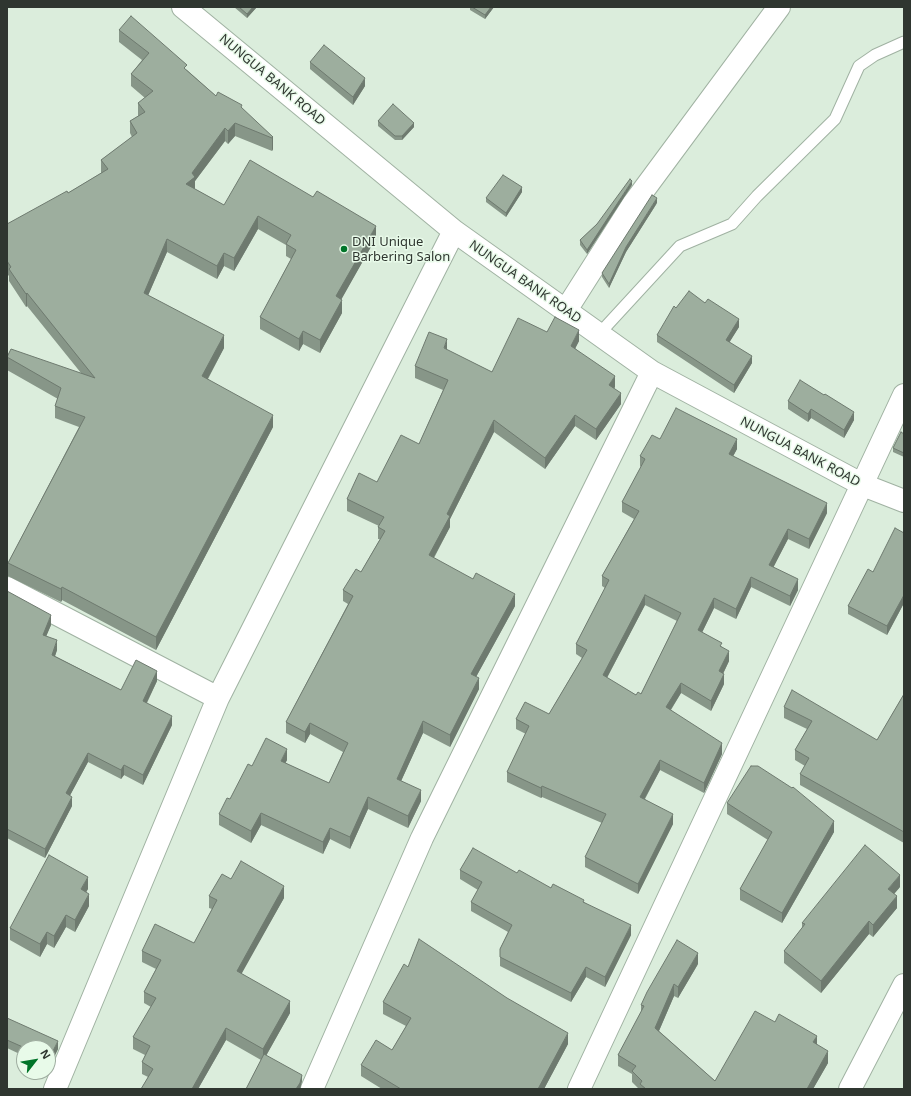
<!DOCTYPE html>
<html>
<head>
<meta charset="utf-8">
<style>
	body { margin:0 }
	#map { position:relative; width:911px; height:1096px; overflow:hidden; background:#dbeddc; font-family:"Noto Sans",sans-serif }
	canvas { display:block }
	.frame { position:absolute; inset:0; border:8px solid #2f3630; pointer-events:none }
	.north { position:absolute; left:16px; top:1040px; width:40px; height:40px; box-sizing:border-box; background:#e8fae9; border:1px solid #9eac9f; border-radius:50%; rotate:59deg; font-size:11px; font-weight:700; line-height:16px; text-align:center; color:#2f3630 }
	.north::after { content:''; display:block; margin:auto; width:14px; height:18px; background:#007429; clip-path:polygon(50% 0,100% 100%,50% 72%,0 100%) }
</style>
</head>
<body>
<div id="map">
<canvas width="911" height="1096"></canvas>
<div class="frame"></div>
<div class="north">N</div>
</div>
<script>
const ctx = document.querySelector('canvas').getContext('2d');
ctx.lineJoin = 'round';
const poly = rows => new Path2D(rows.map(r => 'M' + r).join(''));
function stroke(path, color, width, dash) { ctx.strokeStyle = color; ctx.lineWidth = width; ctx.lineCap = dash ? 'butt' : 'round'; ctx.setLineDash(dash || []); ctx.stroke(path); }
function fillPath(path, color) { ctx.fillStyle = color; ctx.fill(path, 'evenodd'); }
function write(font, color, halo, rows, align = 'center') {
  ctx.font = font + ' "Noto Sans",sans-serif'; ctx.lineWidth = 3; ctx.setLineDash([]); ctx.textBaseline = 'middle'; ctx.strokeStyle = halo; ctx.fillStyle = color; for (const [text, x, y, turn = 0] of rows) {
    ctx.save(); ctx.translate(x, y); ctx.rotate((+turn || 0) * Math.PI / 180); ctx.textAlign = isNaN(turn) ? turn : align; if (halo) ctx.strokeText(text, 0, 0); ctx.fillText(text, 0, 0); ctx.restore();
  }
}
const service = poly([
	[599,334,680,246,732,224,757,196,835,119,859,66,875,55,904,42]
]);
const minor = poly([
	[183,7,454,231,652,372,863,485,904,501],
	[566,310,634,203,779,7],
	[7,588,218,698],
	[55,1089,218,698,454,231],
	[312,1089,422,838,652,372],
	[579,1089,904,395],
	[850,1089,904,985]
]);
stroke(service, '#a0b2a2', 13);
stroke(minor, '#a0b2a2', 24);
stroke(service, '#fff', 11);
stroke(minor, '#fff', 22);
fillPath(poly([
	[234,7,257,7,247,18],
	[470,7,494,7,485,19,470,10],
	[119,30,187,70,216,96,242,109,273,137,273,149,272,151,235,136,228,144,225,141,195,181,195,189,224,205,376,238,341,299,342,313,320,353,303,344,299,351,260,329,260,317,291,259,286,256,286,245,258,229,234,271,224,266,217,279,167,252,148,295,224,348,208,379,273,427,156,650,62,600,61,602,8,576,8,563,79,427,55,418,55,406,58,399,7,370,7,357,81,373,27,306,26,307,9,281,9,276,7,274,7,224,68,193,101,173,101,160,132,137,130,133,130,121,138,116,138,103,145,98,131,86,131,74,142,60,119,42],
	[310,62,365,86,353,105,310,69],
	[378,121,414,127,402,140,395,140,378,126],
	[632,185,587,254,580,245,580,240,597,224],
	[522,192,506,217,486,202,486,198],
	[657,203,626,252,609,288,602,277,602,273],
	[705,303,739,327,729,342,752,363,734,393,657,342,657,335,676,308],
	[547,332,579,341,575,348,615,387,614,388,621,404,596,440,575,426,545,469,494,432,450,519,450,527,434,558,515,606,476,677,479,689,450,747,423,733,401,781,421,801,408,828,368,809,350,849,330,839,323,854,261,825,251,843,219,825,219,814,230,799,252,766,287,760,285,763,329,783,343,752,310,734,305,743,286,733,286,722,348,604,343,601,343,590,361,572,380,539,378,539,378,527,379,526,347,511,347,499,377,482,419,444,443,390,415,378,415,366,447,350,492,372],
	[788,401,854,420,844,438,811,418,808,422,788,409],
	[904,434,904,457,893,452,893,448],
	[660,439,737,449,733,456,827,513,809,549,788,539,773,567,798,590,790,606,751,587,736,619,714,608,702,632,722,647,729,661,723,674,724,684,711,711,681,693,671,710,722,754,704,793,660,770,645,799,673,824,638,894,585,867,585,857,602,823,542,797,541,798,507,782,507,772,526,734,516,729,516,719,549,714,582,658,576,654,576,644,605,588,602,586,602,576,634,519,622,512,622,502,641,467,640,466,640,456],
	[645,605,677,621,641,694,636,695,607,678],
	[904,533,904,603,887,635,848,614,848,606,873,572],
	[7,591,51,625,46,636,57,650,55,656,121,690,157,681,147,703,172,725,143,785,124,775,121,779,88,762,70,795,72,806,45,858,7,838],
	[904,694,904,843,800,785,800,774,805,766,795,760,795,750,807,729,784,718,784,707,877,740],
	[727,803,834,832,782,923,740,900,740,889,768,840,727,814],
	[460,870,517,873,551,888,584,902,631,935,605,987,586,977,571,1002,500,966,500,949,508,932,471,911,471,902,478,890,460,879],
	[231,879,284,898,241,973,290,1013,266,1056,302,1081,300,1089,246,1089,261,1060,226,1040,198,1089,141,1089,148,1077,142,1074,142,1062,145,1055,133,1049,133,1037,151,1007,144,1003,144,992,156,969,142,962,142,951,194,943,212,909,209,908,209,896],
	[900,887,894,894,897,908,873,937,869,934,821,993,784,963,784,951,802,928,802,923],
	[88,889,86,892,89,906,75,932,66,927,54,948,47,944,40,957,10,940,10,928],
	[698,964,678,998,674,996,659,1031,715,1081,775,1022,817,1045,828,1063,813,1089,639,1089,632,1082,632,1074,618,1066,618,1055,641,1012,641,1005],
	[408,967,568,1044,544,1089,382,1089,361,1076,361,1065,392,1050,406,1026,383,1014,383,1002],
	[7,1018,58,1049,49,1067,48,1067,48,1048,24,1048,24,1056,7,1048]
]), '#879688');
fillPath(poly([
	[253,7,257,7,247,18,247,14],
	[491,7,494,7,485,19,485,15],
	[365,78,365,86,353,105,353,97],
	[235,123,235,136,228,144,228,131],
	[414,123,414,127,402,140,402,136],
	[225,128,225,141,195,181,195,190,186,184,192,173],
	[273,137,273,149,272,151,272,138],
	[632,181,632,185,587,254,587,250],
	[522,187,522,192,506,217,506,213],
	[657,198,657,203,626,252,609,288,609,284,626,247],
	[258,216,258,229,234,271,234,258],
	[376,226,376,238,336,309,336,296],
	[167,239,167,252,144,305,144,293],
	[224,253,224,266,217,279,217,266],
	[27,293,27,306,26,307,26,294],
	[342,300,342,313,320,353,320,340],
	[739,319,739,327,726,348,726,340],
	[579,330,579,341,571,357,571,346],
	[303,331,303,344,299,351,299,339],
	[224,335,224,348,202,389,202,376],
	[447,339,447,351,444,348],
	[752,356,752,363,734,393,734,385],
	[615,376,615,387,609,396,609,385],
	[621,393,621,404,596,440,596,429],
	[811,409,811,418,808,422,808,414],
	[854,412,854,420,844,438,844,430],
	[273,415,273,427,156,650,156,637],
	[575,415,575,426,545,469,545,458],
	[494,420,494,432,450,519,450,527,429,566,429,555,447,514],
	[737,439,737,449,729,464,729,454],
	[827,503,827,513,809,549,809,539],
	[788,529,788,539,769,576,769,565],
	[751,577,751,587,736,619,736,609],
	[798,579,798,590,790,606,790,596],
	[62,587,62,600,61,602,61,589],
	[515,594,515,606,471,686,471,674],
	[645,595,645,605,603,685,603,675],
	[904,595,904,603,887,635,887,626],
	[714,598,714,608,698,641,698,630],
	[51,615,51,625,43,644,43,635],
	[57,640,57,650,52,665,52,655],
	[729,651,729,661,719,682,719,671],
	[157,671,157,681,143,710,143,701],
	[724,674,724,684,711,711,711,701],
	[479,678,479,689,450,747,450,735],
	[681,683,681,693,666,717,666,707],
	[172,716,172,725,143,785,143,775],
	[423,721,423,733,397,790,397,779],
	[310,723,310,734,305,743,305,732],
	[722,743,722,754,704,793,704,783],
	[287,749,287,760,281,772,281,761],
	[88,753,88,762,66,803,66,793],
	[660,760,660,770,640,807,640,797],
	[124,765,124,775,121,779,121,770],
	[542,786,542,797,541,798,541,788],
	[421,790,421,801,408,828,408,816],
	[72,797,72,806,45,858,45,849],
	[368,797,368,809,350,849,350,837],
	[261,813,261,825,251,843,251,831],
	[673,814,673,824,638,894,638,884],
	[834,821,834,832,782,923,782,913],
	[330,828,330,839,323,854,323,842],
	[900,875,900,887,888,901,888,889],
	[88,877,88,889,81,901,81,889],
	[284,886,284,898,237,982,237,971],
	[89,894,89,906,75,932,75,920],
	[897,896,897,908,873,937,873,925],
	[66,915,66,927,54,948,54,936],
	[869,921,869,934,821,993,821,981],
	[631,925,631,935,605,987,605,977],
	[47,932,47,944,40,957,40,944],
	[698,953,698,964,678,998,678,987],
	[586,967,586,977,571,1002,571,993],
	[674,984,674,996,655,1040,655,1028],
	[290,1001,290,1013,263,1061,263,1049],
	[226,1028,226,1040,198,1089,192,1089],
	[568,1033,568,1044,544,1089,538,1089],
	[817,1036,817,1047,813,1042],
	[58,1041,58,1049,49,1067,49,1059],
	[828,1051,828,1063,813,1089,807,1089],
	[302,1075,302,1081,300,1089,296,1089]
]), '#6e7a6f');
const building = poly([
	[239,7,253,7,247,14,239,7],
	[472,7,491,7,485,15,472,7],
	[131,16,187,65,184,68,216,96,218,92,242,105,241,107,273,137,272,138,235,123,228,131,225,128,192,173,195,177,186,184,224,205,250,160,313,197,317,191,376,226,336,296,342,300,320,340,303,331,299,339,260,317,296,250,286,244,291,235,258,216,234,258,224,253,217,266,167,239,144,293,224,335,202,376,273,415,156,637,62,587,61,589,8,563,85,417,55,406,61,388,7,357,11,349,95,378,27,293,26,294,9,269,11,267,7,261,7,224,67,191,68,193,108,169,101,160,137,133,130,121,145,112,138,103,153,91,131,74,149,53,119,30,131,16],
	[324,45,365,78,353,97,310,62,324,45],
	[393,104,414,123,402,136,395,136,378,121,393,104],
	[503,175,522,187,506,213,486,198,503,175],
	[630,179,632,181,587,250,580,240,597,224,630,179],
	[652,195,657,198,626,247,609,284,602,273,652,195],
	[689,291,705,303,708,299,739,319,726,340,752,356,734,385,657,335,674,306,676,308,689,291],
	[555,317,579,330,571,346,615,376,609,385,621,393,596,429,575,415,545,458,494,420,447,514,450,516,429,555,473,579,476,573,515,594,471,674,479,678,450,735,423,721,397,779,421,790,408,816,368,797,350,837,330,828,323,842,261,813,251,831,219,814,227,798,230,799,248,764,252,766,266,738,287,749,281,761,329,783,348,743,310,723,305,732,286,722,353,596,343,590,356,569,361,572,385,531,378,527,384,517,347,499,359,473,377,482,401,435,419,444,448,380,415,366,429,332,447,339,444,348,492,372,518,318,547,332,555,317],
	[800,380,824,395,825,394,854,412,844,430,811,409,808,414,788,401,800,380],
	[676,408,737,439,729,454,827,503,809,539,788,529,769,565,798,579,790,596,751,577,736,609,714,598,698,630,722,643,720,646,729,651,719,671,724,674,711,701,681,683,666,707,722,743,704,783,660,760,640,797,673,814,638,884,585,857,606,814,542,786,541,788,507,772,529,726,516,719,525,702,549,714,587,650,576,644,609,580,602,576,639,511,622,502,645,459,640,456,652,435,660,439,676,408],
	[645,595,681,613,641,694,638,692,636,695,603,675,645,595],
	[901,432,904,434,904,453,893,448,901,432],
	[895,528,904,533,904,595,887,626,848,606,868,569,873,572,895,528],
	[7,591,51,615,43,635,57,640,52,655,121,690,136,660,157,671,143,701,172,716,143,775,124,765,121,770,88,753,66,793,72,797,45,849,7,829,7,591],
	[792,690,877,740,904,694,904,832,800,774,809,758,795,750,812,721,784,707,792,690],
	[751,766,758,766,792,788,793,787,834,821,782,913,740,889,772,832,727,803,751,766],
	[865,845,900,875,888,889,897,896,873,925,869,921,821,981,784,951,805,924,802,923,865,845],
	[473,848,517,873,519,870,551,888,553,884,584,900,583,902,631,925,605,977,586,967,571,993,500,957,500,949,512,925,471,902,482,882,460,870,473,848],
	[49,855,88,877,81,889,89,894,75,920,66,915,54,936,47,932,40,944,10,928,49,855],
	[241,861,284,886,237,971,290,1001,263,1049,226,1028,192,1089,141,1089,153,1069,142,1062,150,1046,133,1037,156,998,144,992,161,960,142,951,155,924,194,943,217,900,209,896,222,874,231,879,241,861],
	[419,939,507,998,568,1033,538,1089,401,1089,361,1065,376,1040,392,1050,411,1018,383,1002,404,964,408,967,419,939],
	[677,940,698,953,678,987,674,984,655,1028,715,1081,755,1011,775,1022,779,1014,817,1036,813,1042,828,1051,807,1089,646,1089,640,1084,642,1081,632,1071,636,1066,618,1055,644,1006,641,1005,647,992,677,940],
	[7,1018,58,1041,49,1059,48,1059,48,1048,25,1048,7,1040,7,1018],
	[264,1054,302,1075,300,1083,296,1089,246,1089,264,1054]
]);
fillPath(building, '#9dae9e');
stroke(building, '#6e7a6f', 1);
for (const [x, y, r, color] of [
	[344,249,4,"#007429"]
]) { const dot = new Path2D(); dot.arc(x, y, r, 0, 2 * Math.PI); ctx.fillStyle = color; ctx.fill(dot); stroke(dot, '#e8fae9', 1.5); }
write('13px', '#2f3630', '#e8fae9', [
	["NUNGUA BANK ROAD",272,80,40],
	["NUNGUA BANK ROAD",525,282,35],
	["NUNGUA BANK ROAD",800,452,28]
]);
write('13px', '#2f3630', '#e8fae9', [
	["DNI Unique",352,242],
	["Barbering Salon",352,257]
], 'left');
</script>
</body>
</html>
